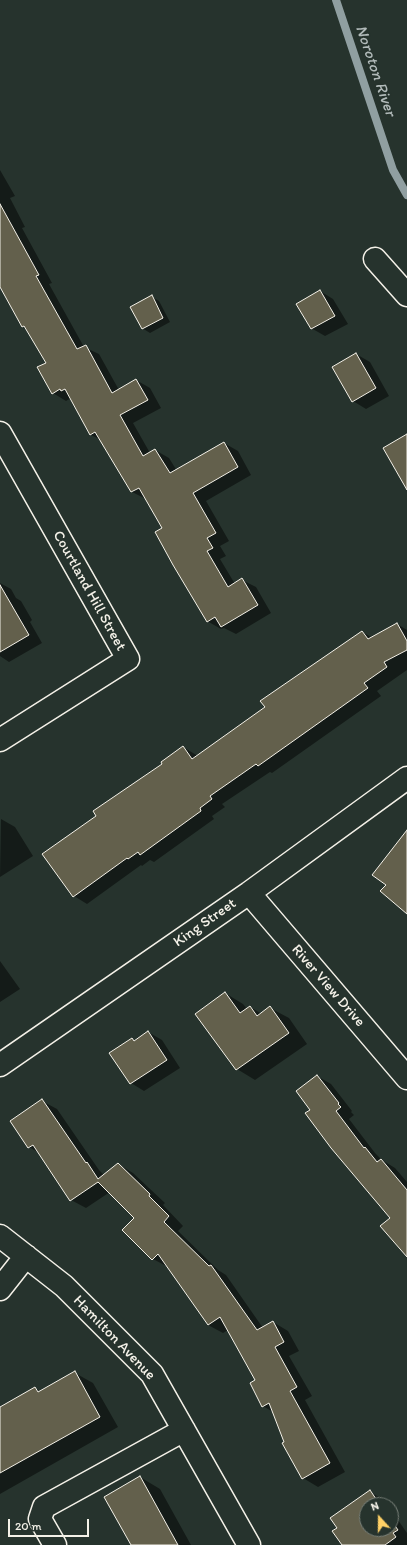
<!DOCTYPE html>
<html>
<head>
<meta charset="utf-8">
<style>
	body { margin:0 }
	#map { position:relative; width:407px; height:1545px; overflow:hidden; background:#26332d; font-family:Itim,sans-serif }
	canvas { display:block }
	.north { position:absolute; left:359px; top:1497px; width:40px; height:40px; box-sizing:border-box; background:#26332d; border:1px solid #787f78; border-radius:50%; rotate:339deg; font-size:11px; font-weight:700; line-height:16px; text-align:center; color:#f4f1e8 }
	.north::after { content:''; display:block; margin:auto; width:14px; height:18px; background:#ffd166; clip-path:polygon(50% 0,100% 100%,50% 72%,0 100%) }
	.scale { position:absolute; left:8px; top:1519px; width:81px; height:18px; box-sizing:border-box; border:2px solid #f4f1e8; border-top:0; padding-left:5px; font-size:12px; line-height:14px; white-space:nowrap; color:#f4f1e8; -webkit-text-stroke:3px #26332d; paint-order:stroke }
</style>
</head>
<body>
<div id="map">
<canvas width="407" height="1545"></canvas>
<div class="north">N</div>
<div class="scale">20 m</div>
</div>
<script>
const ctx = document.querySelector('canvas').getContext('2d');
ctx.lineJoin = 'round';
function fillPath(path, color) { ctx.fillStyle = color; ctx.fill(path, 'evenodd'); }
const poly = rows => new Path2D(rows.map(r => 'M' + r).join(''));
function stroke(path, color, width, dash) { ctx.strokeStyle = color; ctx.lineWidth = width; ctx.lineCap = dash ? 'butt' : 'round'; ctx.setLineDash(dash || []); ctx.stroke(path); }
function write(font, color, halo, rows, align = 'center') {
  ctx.font = font + ' Itim,sans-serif'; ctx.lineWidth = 3; ctx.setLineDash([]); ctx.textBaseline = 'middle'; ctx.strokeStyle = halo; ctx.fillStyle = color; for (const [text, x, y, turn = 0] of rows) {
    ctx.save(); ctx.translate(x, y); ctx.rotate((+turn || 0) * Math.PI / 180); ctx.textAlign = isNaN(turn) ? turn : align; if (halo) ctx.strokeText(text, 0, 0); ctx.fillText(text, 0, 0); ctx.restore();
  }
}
fillPath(poly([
	[0,170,15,196,10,198,25,227,22,228,52,283,49,284,84,347,99,354,119,390,136,380,150,388,161,408,133,423,150,453,155,450,169,458,177,471,224,443,238,451,251,475,206,501,229,541,220,546,226,556,220,559,235,584,242,580,256,587,271,613,236,634,224,628,221,629,207,621,163,528,146,499,132,492,101,440,91,435,71,398,66,401,53,393,47,364,28,329,23,327,0,284],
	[320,291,333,299,348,324,325,336,311,328],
	[152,297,159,301,170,322,150,333,142,328],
	[356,354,370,362,389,396,366,409,353,401],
	[0,583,11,589,16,598,21,601,32,620,30,622,42,643,9,662,0,656],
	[397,624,407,630,407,670,377,691,381,696,272,773,270,772,222,804,225,807,212,816,214,819,154,862,150,860,142,866,141,865,87,904,74,896,97,816,183,747,198,756,266,708,362,632,373,638],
	[1,819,15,827,33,856,0,877],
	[0,961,20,989,0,1002],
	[225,993,243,1004,247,1009,250,1007,262,1014,270,1008,289,1018,307,1044,255,1080,237,1069],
	[148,1032,162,1040,180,1068,144,1091,131,1083,132,1039,135,1041],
	[317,1076,331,1084,352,1111,351,1112,354,1115,349,1119,375,1153,382,1160,395,1168,407,1182,407,1256,394,1215,311,1110],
	[42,1101,57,1109,99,1170,104,1175,118,1164,133,1173,165,1203,163,1205,183,1226,178,1231,218,1270,226,1275,263,1328,273,1322,288,1331,299,1351,289,1356,312,1396,305,1400,345,1472,318,1487,303,1478,285,1442,273,1412,263,1406,256,1380,228,1330,223,1333,208,1325,168,1267,153,1259,135,1218,110,1192,86,1208,71,1200,41,1154,29,1147],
	[75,1373,93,1383,118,1427,0,1494,0,1408,35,1388,40,1392],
	[140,1477,160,1489,191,1545,132,1545],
	[370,1492,384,1500,387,1505,367,1505,367,1529,391,1529,391,1510,407,1533,407,1545,350,1545]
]), '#0007');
stroke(poly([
	[336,0,393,170,407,195]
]), '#909fa1', 8);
const building = poly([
	[0,204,39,275,36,276,77,349,86,345,112,393,136,379,148,400,120,415,143,456,155,449,170,473,224,442,238,467,193,493,216,533,207,538,213,548,207,551,228,587,242,578,258,605,221,627,215,617,207,622,173,565,155,532,162,528,139,488,131,492,95,432,90,435,65,389,61,391,60,389,52,394,37,367,46,363,24,326,22,327,0,287,0,204],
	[320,290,335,316,311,329,296,304,320,290],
	[152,295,163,318,142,329,130,307,152,295],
	[356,353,376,388,352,402,332,367,356,353],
	[407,434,407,490,383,448,407,434],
	[0,585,29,635,0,652,0,585],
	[397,623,407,641,407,650,384,662,387,667,364,683,368,688,258,766,256,764,210,796,212,799,200,808,201,811,140,855,138,852,128,859,127,858,73,897,42,854,96,816,93,811,162,764,161,762,183,746,192,759,265,707,260,701,362,631,368,639,397,623],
	[407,830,407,914,380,891,386,885,372,875,407,830],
	[225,992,240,1013,250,1006,257,1016,270,1006,289,1033,236,1070,195,1014,225,992],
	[148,1031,167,1060,130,1084,109,1053,132,1038,134,1041,148,1031],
	[317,1075,339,1103,338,1104,341,1107,336,1111,364,1148,365,1147,377,1162,381,1159,407,1190,407,1257,380,1226,390,1218,331,1148,305,1113,310,1110,296,1091,317,1075],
	[42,1099,86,1163,87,1162,98,1179,118,1163,150,1194,149,1196,169,1216,164,1222,209,1266,211,1265,257,1330,273,1321,284,1342,275,1347,297,1387,290,1391,330,1463,302,1479,282,1443,284,1442,269,1403,262,1407,250,1383,255,1380,220,1317,208,1325,158,1254,152,1260,122,1230,134,1218,98,1182,70,1201,33,1145,28,1148,10,1121,42,1099],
	[75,1371,100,1417,0,1473,0,1407,35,1387,38,1392,75,1371],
	[140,1476,178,1545,131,1545,104,1497,140,1476],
	[370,1490,380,1505,367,1505,367,1529,391,1529,391,1520,398,1530,393,1533,396,1537,385,1545,342,1545,332,1531,337,1528,330,1518,370,1490]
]);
fillPath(building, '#63604c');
stroke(building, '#f4f1e8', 1);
const minor = poly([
	[375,259,407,295],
	[0,433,128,659,0,740],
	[249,893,407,1078],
	[0,1065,249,893,407,778],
	[0,1236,64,1286,152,1374,249,1545],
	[0,1289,26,1256],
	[55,1545,40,1519,44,1507,184,1430]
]);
stroke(minor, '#f4f1e8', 25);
stroke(minor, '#26332d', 22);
write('15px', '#f4f1e8', '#26332d', [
	["Courtland Hill Street",89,591,61],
	["King Street",205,923,-35],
	["River View Drive",328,986,49],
	["Hamilton Avenue",114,1338,46]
]);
write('italic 16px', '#b1bab9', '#26332d', [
	["Noroton River",375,71,71]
]);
</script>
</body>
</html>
